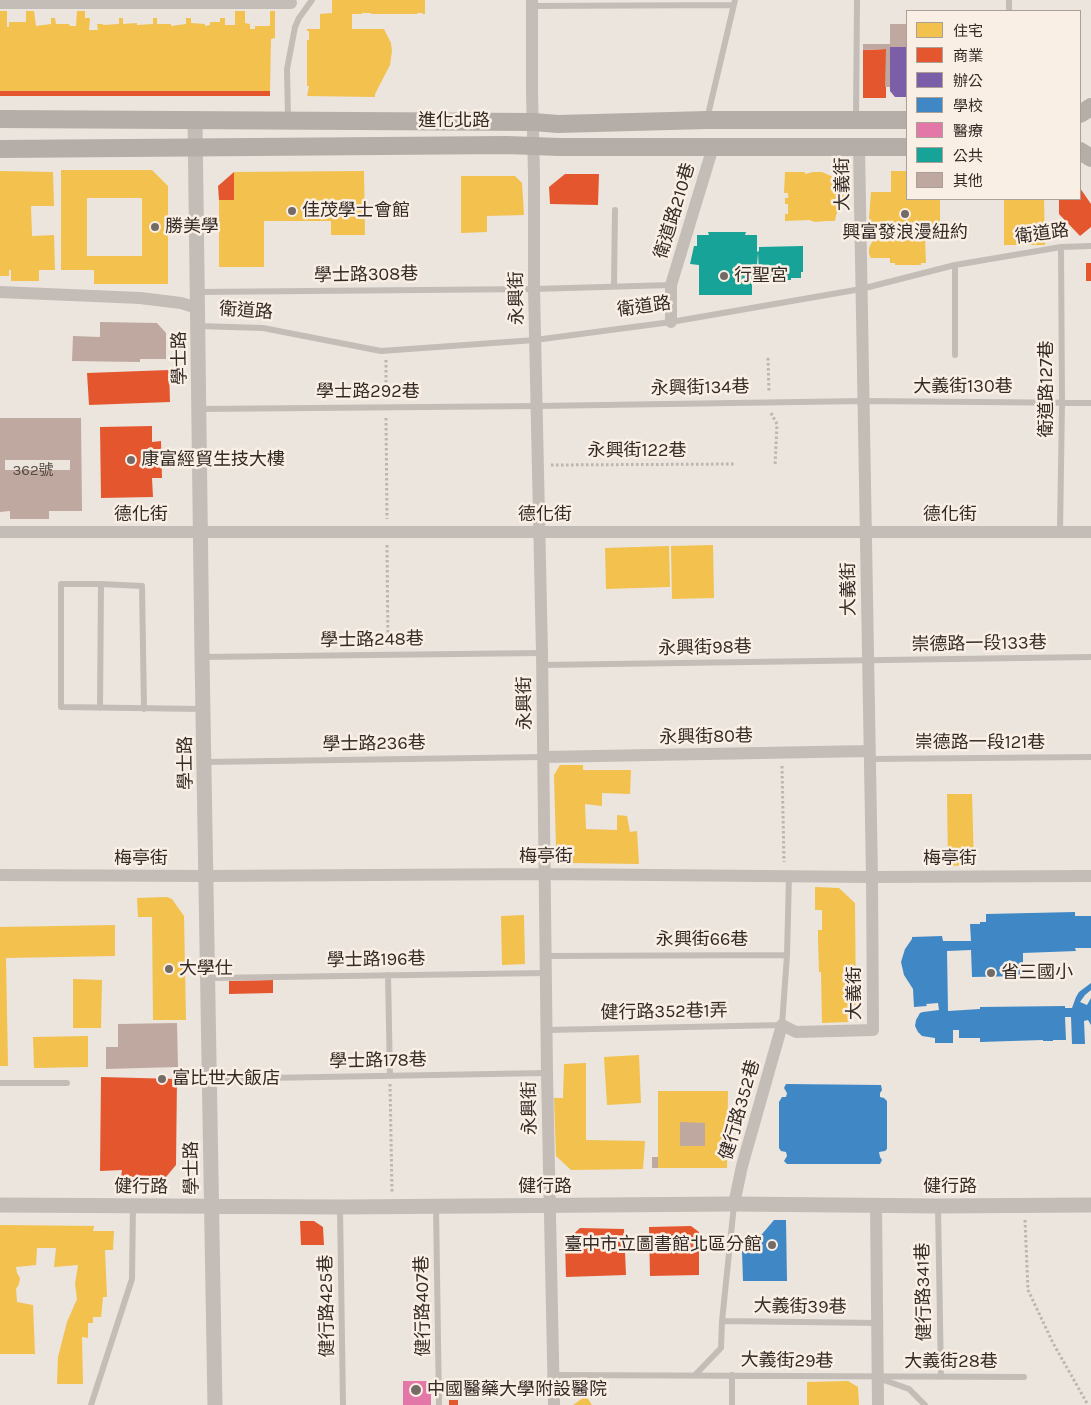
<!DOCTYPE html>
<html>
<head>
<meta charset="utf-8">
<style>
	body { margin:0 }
	#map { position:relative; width:1091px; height:1405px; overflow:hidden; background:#ebe5de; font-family:Karla,"Noto Sans TC",sans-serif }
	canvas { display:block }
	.legend { position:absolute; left:906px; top:10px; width:175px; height:190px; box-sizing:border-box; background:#f9efe4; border:1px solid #aaa098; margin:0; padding:6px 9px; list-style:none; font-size:15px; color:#342a26 }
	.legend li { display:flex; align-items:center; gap:10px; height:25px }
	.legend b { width:25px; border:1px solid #aaa098 }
</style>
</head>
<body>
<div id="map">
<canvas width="1091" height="1405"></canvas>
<ul class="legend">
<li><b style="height:14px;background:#f2c14e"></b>住宅</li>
<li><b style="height:14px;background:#e4572e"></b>商業</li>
<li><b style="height:14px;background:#7b5ea7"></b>辦公</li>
<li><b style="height:14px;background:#3f88c5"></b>學校</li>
<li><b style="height:14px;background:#e377a8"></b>醫療</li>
<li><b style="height:14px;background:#17a398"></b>公共</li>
<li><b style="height:14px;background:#bfa89f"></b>其他</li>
</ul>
</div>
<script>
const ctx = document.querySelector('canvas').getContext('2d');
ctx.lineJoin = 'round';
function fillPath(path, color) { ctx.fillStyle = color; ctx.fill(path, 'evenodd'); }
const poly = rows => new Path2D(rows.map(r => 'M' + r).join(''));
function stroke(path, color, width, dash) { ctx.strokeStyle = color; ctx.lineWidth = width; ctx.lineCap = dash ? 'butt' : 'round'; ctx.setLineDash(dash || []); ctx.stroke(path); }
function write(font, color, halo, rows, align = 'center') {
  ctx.font = font + ' Karla,"Noto Sans TC",sans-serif'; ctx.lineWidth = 5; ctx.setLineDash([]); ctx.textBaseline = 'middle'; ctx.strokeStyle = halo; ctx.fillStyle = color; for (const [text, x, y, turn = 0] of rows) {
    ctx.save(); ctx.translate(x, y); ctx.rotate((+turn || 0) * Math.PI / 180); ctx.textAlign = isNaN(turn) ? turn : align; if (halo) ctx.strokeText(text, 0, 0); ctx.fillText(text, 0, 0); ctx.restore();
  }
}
fillPath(poly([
	[332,0,425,0,425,14,423,14,422,13,417,13,417,14,371,14,371,13,362,13,362,14,352,14,352,29,384,29,391,43,392,51,390,65,375,94,375,97,307,96,309,86,307,86,307,40,309,40,309,31,307,31,307,29,320,29,320,14,332,13],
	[0,11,7,11,7,27,9,27,9,22,26,22,26,11,34,11,36,26,51,24,51,18,55,18,56,24,69,24,70,26,76,26,77,11,85,11,85,18,90,18,89,30,98,30,97,24,103,24,103,25,119,24,119,18,123,18,123,24,137,23,137,25,153,24,153,18,157,18,157,24,171,24,171,26,186,24,186,18,191,18,191,23,205,24,205,26,210,25,210,22,220,22,220,18,225,18,225,25,235,25,235,11,245,11,245,23,250,24,250,29,255,29,255,26,270,26,270,11,275,11,275,38,271,39,270,91,0,91],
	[61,170,152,170,168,186,168,284,94,284,94,270,61,270],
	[87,198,142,198,142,256,87,256],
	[0,171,53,172,54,206,31,206,32,236,54,235,55,270,39,270,39,281,11,281,11,270,9,270,9,276,0,276],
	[364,171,365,235,331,235,331,221,264,221,264,267,219,267,219,200,234,200,234,172],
	[891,171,907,171,907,199,940,199,940,240,925,239,926,263,921,263,921,265,895,265,895,263,890,263,890,258,871,258,869,254,869,248,873,240,870,239,870,235,869,235,869,225,870,225,871,219,869,219,871,192,891,192],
	[785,172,805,172,805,174,813,172,822,172,833,177,839,184,842,192,843,192,844,198,843,202,836,215,835,221,826,221,815,222,809,220,785,221,785,214,788,214,788,204,785,204,785,198,788,198,788,193,784,193],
	[461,176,515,176,522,183,524,215,487,216,487,232,461,233],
	[1004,199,1044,199,1045,245,1004,245],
	[713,545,714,598,672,599,671,546],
	[669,546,670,587,606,589,605,548],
	[560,765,583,765,583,770,631,770,630,794,602,793,602,806,585,804,586,829,617,830,617,815,627,816,630,832,637,831,639,864,572,863,556,849,554,775],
	[947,794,972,794,974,865,948,866],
	[815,887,839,888,855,903,856,1012,848,1022,822,1023,821,972,819,972,818,940,818,930,822,930,822,910,815,910],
	[167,897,172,899,184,916,186,1020,153,1020,152,917,138,917,137,898],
	[524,915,525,964,502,965,501,916],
	[115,925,115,956,6,958,8,1066,0,1066,0,927],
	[73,979,102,980,101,1028,73,1028],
	[88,1036,88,1067,34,1068,33,1037],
	[639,1055,641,1103,607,1105,604,1057],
	[586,1063,586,1140,645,1141,643,1169,571,1170,556,1156,554,1098,563,1098,564,1064],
	[658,1091,728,1091,727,1168,658,1168],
	[0,1225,94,1226,93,1231,114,1231,113,1250,105,1250,107,1297,103,1297,101,1317,93,1317,93,1323,88,1323,88,1338,82,1337,83,1384,57,1384,58,1357,67,1322,77,1299,75,1284,78,1265,54,1267,56,1248,37,1248,36,1265,16,1267,17,1273,20,1278,19,1284,16,1289,17,1302,33,1305,35,1354,0,1354],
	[848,1381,858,1387,859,1405,807,1405,807,1382],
	[586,1396,592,1405,573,1405]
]), '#f2c14e');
fillPath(poly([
	[886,49,886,98,863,98,863,50],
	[0,91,270,91,270,96,0,96],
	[234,172,234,200,219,200,218,186],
	[565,174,599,174,598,205,550,204,549,187],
	[1080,188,1091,204,1091,227,1080,236,1059,214,1059,199,1080,199],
	[1086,263,1091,263,1091,281,1086,281],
	[169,370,170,402,89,405,87,373],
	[152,426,152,442,161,441,162,478,152,478,153,497,101,498,100,427],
	[273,980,273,993,229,994,229,981],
	[101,1077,177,1079,176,1165,166,1177,121,1177,122,1170,100,1171],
	[300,1221,314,1221,323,1227,324,1245,301,1245],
	[691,1226,699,1232,699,1275,650,1276,649,1227],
	[580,1228,624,1229,626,1275,566,1277,565,1242],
	[449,1400,458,1400,458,1405,449,1405]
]), '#e4572e');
fillPath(poly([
	[890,47,907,47,907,97,895,97,890,91]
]), '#7b5ea7');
fillPath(poly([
	[1075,912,1075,916,1091,916,1091,948,1075,948,1076,951,1023,953,1023,976,972,977,971,950,947,951,948,1011,980,1009,980,1007,1065,1006,1065,1008,1072,1008,1076,997,1079,992,1091,983,1091,990,1085,995,1080,1002,1087,1005,1091,998,1091,1025,1088,1020,1084,1021,1085,1044,1072,1044,1071,1017,1065,1017,1066,1040,1053,1040,1053,1041,1043,1041,1043,1040,980,1042,980,1038,959,1038,959,1030,953,1030,953,1043,935,1043,935,1038,922,1036,918,1032,915,1026,916,1020,920,1013,923,1012,939,1010,938,1003,926,1004,927,1006,914,1007,913,989,904,975,901,962,905,949,912,939,912,937,942,936,943,941,971,941,970,924,980,924,980,922,986,922,986,914],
	[786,1084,881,1085,882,1090,880,1093,880,1097,884,1098,887,1101,887,1149,885,1151,879,1152,880,1157,882,1160,880,1164,787,1164,784,1161,787,1156,786,1152,781,1151,779,1148,779,1102,782,1097,786,1097,787,1093,784,1088],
	[774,1220,786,1220,787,1281,743,1281,742,1251,759,1251,757,1240]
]), '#3f88c5');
fillPath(poly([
	[403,1381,431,1381,431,1405,403,1405]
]), '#e377a8');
fillPath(poly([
	[708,232,746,232,745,235,757,235,757,252,759,251,759,247,803,246,803,272,801,272,801,278,791,278,791,280,771,280,771,278,761,278,761,272,759,272,758,253,757,265,752,265,752,295,699,295,699,265,690,264,694,246,697,246,697,235,709,235]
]), '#17a398');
fillPath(poly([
	[890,24,907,24,907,47,890,47,890,87,885,87,886,49,863,50,863,44,890,44],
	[100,322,157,323,166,333,166,359,140,359,140,362,72,361,73,336,100,337],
	[0,418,81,418,82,511,49,511,49,519,10,519,10,511,0,512],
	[5,460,70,460,70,470,5,470],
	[177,1023,178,1067,106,1069,106,1047,118,1047,118,1024],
	[680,1122,705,1123,705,1146,680,1146],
	[652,1157,658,1157,658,1168,652,1168]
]), '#bfa89f');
stroke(poly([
	[768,358,769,392],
	[386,360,386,397],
	[771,413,777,424,775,466],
	[386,418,387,519],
	[551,465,736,464],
	[387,545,388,644],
	[782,766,784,862],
	[390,1084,392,1193],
	[1025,1220,1028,1290,1053,1343,1088,1405]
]), '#bdb5af', 3, [2.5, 2.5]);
stroke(poly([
	[1009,0,1009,11],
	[532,6,733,5],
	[288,118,287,69,295,27,299,18,312,0],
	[707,119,735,0],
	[856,119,857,0],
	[955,265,955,355],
	[614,286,615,210],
	[197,292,534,289,671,285],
	[198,326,263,328,381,351,535,340,671,322,861,289,955,265,1061,247,1091,246],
	[200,409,537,406,864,401,1091,403],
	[1060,532,1062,402,1061,247],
	[101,584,142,586,144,709],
	[202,657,542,653],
	[542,665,1091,657],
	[100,708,101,584,61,584,61,707,202,709],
	[870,759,1091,757],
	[205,762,543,757],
	[787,955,789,876],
	[546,956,787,955,782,1025,547,1030],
	[388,975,390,1076],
	[209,978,546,973],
	[210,1079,547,1073],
	[0,1083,67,1083],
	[436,1206,439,1405],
	[340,1207,343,1405],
	[938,1207,941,1377],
	[722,1321,877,1323],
	[553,1375,1024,1377],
	[695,1375,721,1348,722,1321,734,1205],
	[732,1375,732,1405],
	[881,1379,909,1389,925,1405],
	[91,1405,132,1279,133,1205]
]), '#c4bdb7', 6);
stroke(poly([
	[532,0,532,92,534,174,534,289,542,653,547,1073,554,1405],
	[0,3,291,3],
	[0,292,140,298,181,303,197,308],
	[671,322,671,285,713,147],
	[0,532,1091,532],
	[543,757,869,751],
	[0,875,206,876,545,874,872,877,1091,876],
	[734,1204,742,1166,782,1025,796,1032,873,1030,872,877,859,147],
	[876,1205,878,1405]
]), '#c4bdb7', 12);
stroke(poly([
	[195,120,202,657,215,1405],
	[0,1205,340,1207,734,1204,938,1206,1091,1205]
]), '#c4bdb7', 15);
stroke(poly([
	[1080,114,1091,107],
	[0,119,533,122,558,124,707,120,907,120],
	[0,149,507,145,559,147,907,147],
	[1080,151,1091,158]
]), '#b5ada8', 18);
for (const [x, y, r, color] of [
	[292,211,5,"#746b66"],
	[905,214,5,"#746b66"],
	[155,227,5,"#746b66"],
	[724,276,5,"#746b66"],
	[131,460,5,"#746b66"],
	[169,969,5,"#746b66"],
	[991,973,5,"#746b66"],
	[162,1079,5,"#746b66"],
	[772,1245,5,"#746b66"],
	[416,1390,6,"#746b66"]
]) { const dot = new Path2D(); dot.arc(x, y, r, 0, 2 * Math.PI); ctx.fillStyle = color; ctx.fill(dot); stroke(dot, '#f9efe4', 2); }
write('15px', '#574a44', null, [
	["362號",33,471]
]);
write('18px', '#342a26', '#f9efe4', [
	["進化北路",454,121],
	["大義街",843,184,-91],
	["衛道路210巷",675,211,-73],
	["衛道路",1042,234,-8],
	["學士路308巷",366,275,-1],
	["永興街",517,298,-91],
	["衛道路",644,307,-8],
	["衛道路",246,311,4],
	["學士路",180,358,-91],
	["大義街130巷",963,387],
	["永興街134巷",700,388,-1],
	["衛道路127巷",1047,389,-90],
	["學士路292巷",368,392],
	["永興街122巷",637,451],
	["德化街",141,515],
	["德化街",545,515],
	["德化街",950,515],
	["大義街",849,589,-91],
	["學士路248巷",372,640,-1],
	["崇德路一段133巷",979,644,-1],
	["永興街98巷",705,648,-1],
	["永興街",525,703,-91],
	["永興街80巷",706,737,-1],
	["崇德路一段121巷",980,743],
	["學士路236巷",374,744,-1],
	["學士路",186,763,-91],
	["梅亭街",546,857],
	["梅亭街",141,859],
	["梅亭街",950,859],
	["永興街66巷",702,940],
	["學士路196巷",376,960,-1],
	["大義街",855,993,-90],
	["健行路352巷1弄",664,1012,-1],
	["學士路178巷",378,1061,-1],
	["永興街",530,1108,-91],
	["健行路352巷",740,1110,-74],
	["學士路",192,1168,-91],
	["健行路",141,1187,1],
	["健行路",545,1187],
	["健行路",950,1187],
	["健行路341巷",924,1292,-91],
	["健行路425巷",327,1306,-91],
	["健行路407巷",423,1306,-91],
	["大義街39巷",800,1307,1],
	["大義街29巷",787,1361,1],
	["大義街28巷",951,1362]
]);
write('18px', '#342a26', '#f9efe4', [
	["佳茂學士會館",302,211],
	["勝美學",165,227],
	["興富發浪漫紐約",905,233,"center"],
	["行聖宮",734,276],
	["康富經貿生技大樓",141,460],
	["大學仕",179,969],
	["省三國小",1001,973],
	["富比世大飯店",172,1079],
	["臺中市立圖書館北區分館",762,1245,"right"],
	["中國醫藥大學附設醫院",427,1390]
], 'left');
</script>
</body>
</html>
